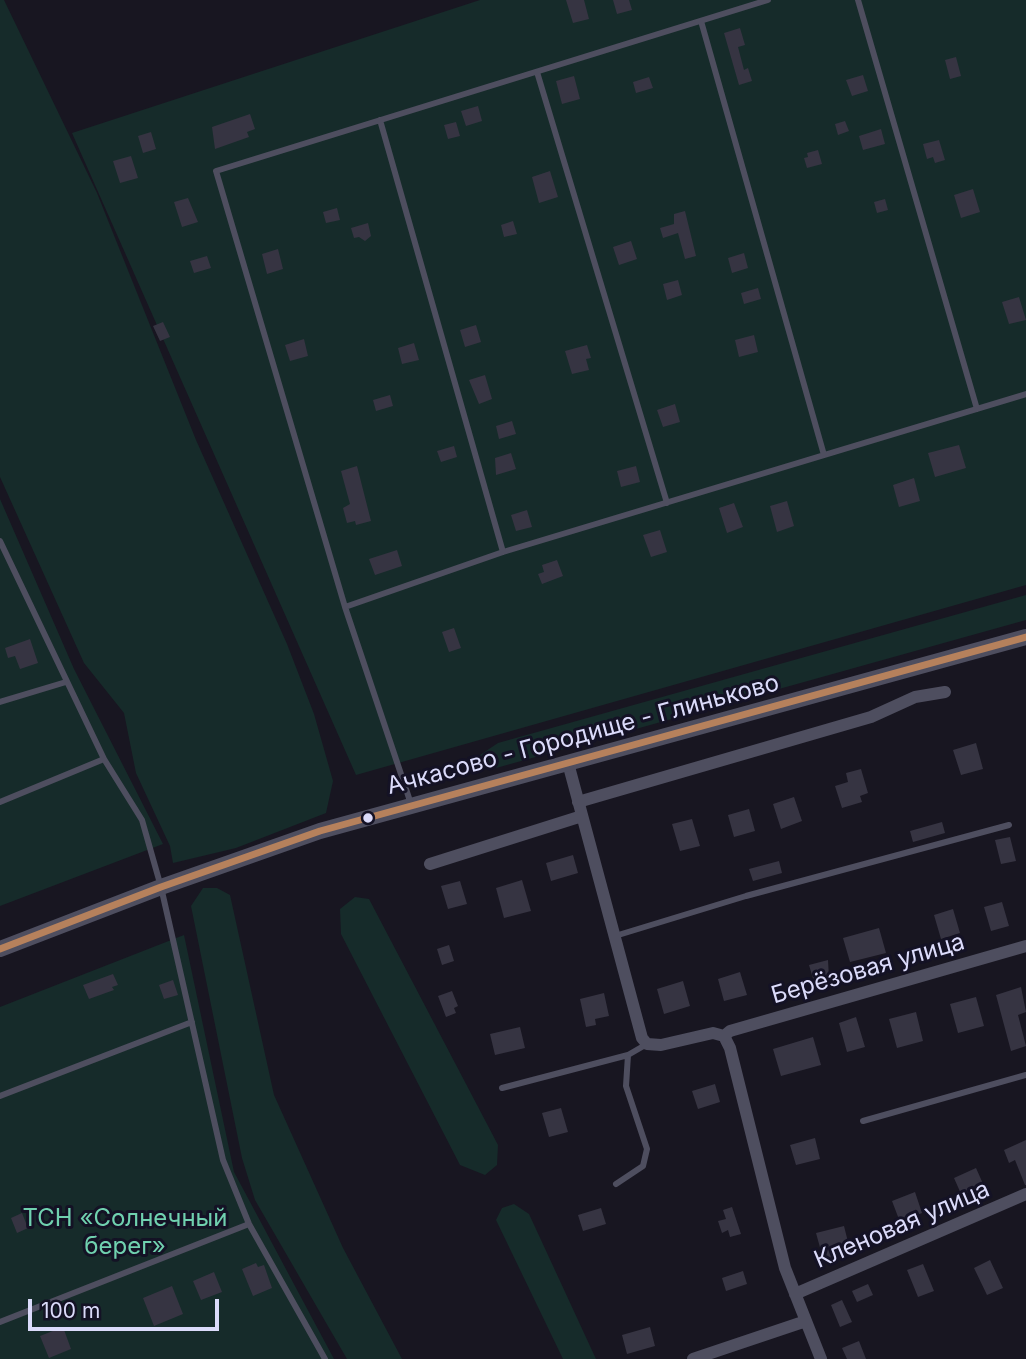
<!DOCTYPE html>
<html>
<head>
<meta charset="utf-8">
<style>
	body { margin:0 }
	#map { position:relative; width:1026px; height:1359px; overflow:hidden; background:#181621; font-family:Inter,sans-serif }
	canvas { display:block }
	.scale { position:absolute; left:28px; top:1299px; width:191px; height:32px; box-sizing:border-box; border:4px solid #dbdbfa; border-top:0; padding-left:9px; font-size:21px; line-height:24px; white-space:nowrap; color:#dbdbfa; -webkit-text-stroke:5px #141225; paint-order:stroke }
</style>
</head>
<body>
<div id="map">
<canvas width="1026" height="1359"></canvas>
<div class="scale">100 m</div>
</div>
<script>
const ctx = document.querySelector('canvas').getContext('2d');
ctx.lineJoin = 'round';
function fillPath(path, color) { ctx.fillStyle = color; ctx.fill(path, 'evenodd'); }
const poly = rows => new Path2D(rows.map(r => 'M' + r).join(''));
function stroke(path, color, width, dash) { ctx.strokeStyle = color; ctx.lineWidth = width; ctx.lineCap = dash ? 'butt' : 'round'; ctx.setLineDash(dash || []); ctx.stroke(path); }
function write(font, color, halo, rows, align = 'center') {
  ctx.font = font + ' Inter,sans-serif'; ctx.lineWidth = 6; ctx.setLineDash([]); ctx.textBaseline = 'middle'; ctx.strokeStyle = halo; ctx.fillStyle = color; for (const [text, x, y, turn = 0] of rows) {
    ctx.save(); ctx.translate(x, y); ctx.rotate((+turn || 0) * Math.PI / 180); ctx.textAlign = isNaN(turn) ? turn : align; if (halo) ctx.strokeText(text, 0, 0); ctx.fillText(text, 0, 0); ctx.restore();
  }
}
fillPath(poly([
	[0,0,4,0,97,193,196,440,287,644,314,714,333,781,326,813,236,848,173,863,170,846,136,773,124,713,84,663,0,477],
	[480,0,1026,0,1026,585,356,775,72,133],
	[0,499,74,669,163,844,0,906],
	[1026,595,1026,620,489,770,480,765,480,755,498,743],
	[203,888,217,888,230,895,274,1095,343,1248,402,1359,347,1359,255,1200,242,1158,191,906],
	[355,897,369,899,498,1145,497,1165,485,1175,460,1165,341,934,340,909],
	[184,935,234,1172,334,1359,0,1359,0,1007],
	[514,1204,529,1214,596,1359,563,1359,496,1220,502,1208]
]), '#162b2a');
fillPath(poly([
	[566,0,584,0,589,19,573,23],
	[613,0,629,0,632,10,617,14],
	[740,28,745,45,738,47,744,70,748,68,752,81,739,85,724,33],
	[956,57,961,76,950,79,945,60],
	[863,75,868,91,852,96,846,80],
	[574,76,580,99,562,104,556,81],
	[649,77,653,88,636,93,633,82],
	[478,106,482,121,466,126,461,111],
	[250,114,255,129,247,132,249,137,215,149,212,127],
	[845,121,849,131,838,135,835,124],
	[456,122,460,136,448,139,444,125],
	[881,129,885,144,863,150,859,136],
	[151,132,156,149,143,153,138,136],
	[939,140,945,160,935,163,933,157,927,159,923,144],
	[818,150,822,164,807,168,804,158,808,157,807,153],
	[131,156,138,178,120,183,113,161],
	[550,171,558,197,539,203,532,177],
	[973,189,980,212,961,218,954,195],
	[188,198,198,222,182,227,174,202],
	[885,199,888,210,877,213,874,202],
	[337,208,340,220,326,223,323,212],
	[685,211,696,256,685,259,678,233,663,238,660,228,674,224,674,214],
	[513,221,517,234,504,237,501,225],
	[368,223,371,236,365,241,359,237,354,238,351,228],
	[631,241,637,259,619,265,613,247],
	[278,249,283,269,267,274,262,254],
	[744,253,748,268,732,273,728,258],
	[207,256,211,268,194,273,190,261],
	[678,280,682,295,667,300,663,284],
	[758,288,761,299,744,304,741,293],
	[1019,297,1026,320,1009,324,1002,302],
	[163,322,170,337,160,341,153,326],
	[476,325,481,342,465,347,460,330],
	[754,335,758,352,739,357,735,340],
	[304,339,308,356,290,361,285,345],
	[414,343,419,360,402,364,398,348],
	[587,345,591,358,586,359,589,370,572,374,565,351],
	[485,375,492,399,479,404,469,380],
	[390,395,393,406,376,411,373,400],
	[675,404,680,422,663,427,657,410],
	[512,421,516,434,499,439,496,426],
	[959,445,966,468,935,477,928,453],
	[454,446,457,457,441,462,437,451],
	[511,453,516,469,496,475,495,458],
	[357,466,371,521,356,525,355,521,347,523,343,508,350,504,341,471],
	[636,466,640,482,621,487,617,471],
	[914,478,920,501,899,507,893,485],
	[787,501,794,526,777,532,770,506],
	[734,503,743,527,727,533,719,508],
	[527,510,532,527,516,531,511,515],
	[660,530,667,552,651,557,643,535],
	[397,550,402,566,375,575,369,559],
	[557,560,563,576,542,584,538,574,544,572,542,565],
	[454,628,461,648,449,652,442,632],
	[30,639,38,663,20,669,15,656,8,658,5,648],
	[976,743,983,769,961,775,953,750],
	[861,769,868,793,860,796,862,802,842,808,835,786,848,782,846,773],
	[794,797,802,821,781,829,773,804],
	[749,809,755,831,734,837,728,815],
	[692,819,700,846,680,851,672,824],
	[942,822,945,833,913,842,910,831],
	[1010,837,1016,861,1001,864,995,840],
	[573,855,578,873,551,881,546,863],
	[779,861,782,873,753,881,749,869],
	[522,880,531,911,504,918,496,888],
	[460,881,467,904,448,909,441,886],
	[1002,902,1009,926,991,931,984,907],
	[953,909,960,933,941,939,934,915],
	[879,928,886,953,850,962,843,938],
	[449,945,454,961,442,965,437,949],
	[828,960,829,978,814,982,809,965],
	[740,972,747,995,724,1001,718,979],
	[113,974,118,985,112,987,114,990,89,999,83,985],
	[173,980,178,995,164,999,159,985],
	[683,981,690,1006,664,1014,657,989],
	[1021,987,1026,1012,1018,1015,1026,1046,1011,1051,996,995],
	[452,991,458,1006,454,1008,456,1013,446,1017,438,996],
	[604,993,609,1016,595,1019,596,1025,586,1027,580,999],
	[976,997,984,1026,958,1033,950,1004],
	[916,1012,923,1041,897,1048,889,1019],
	[856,1017,865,1047,847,1052,839,1023],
	[520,1027,525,1048,495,1055,490,1034],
	[813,1037,821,1065,781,1076,773,1049],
	[715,1084,720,1102,698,1109,692,1091],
	[561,1108,568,1132,549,1137,542,1113],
	[815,1138,820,1159,796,1165,790,1145],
	[1026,1140,1026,1185,1025,1185,1015,1160,1009,1163,1004,1150],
	[976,1168,984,1186,962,1196,954,1178],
	[915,1192,922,1213,900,1222,892,1201],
	[732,1207,741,1234,730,1237,728,1230,722,1233,718,1221,726,1219,723,1210],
	[601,1208,606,1224,583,1231,578,1215],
	[22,1213,28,1228,17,1233,11,1218],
	[844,1226,851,1254,824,1262,816,1233],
	[990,1260,1003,1288,987,1295,974,1268],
	[256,1263,258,1267,264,1265,272,1288,253,1296,242,1269],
	[923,1264,934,1291,918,1297,907,1270],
	[743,1271,747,1284,726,1291,722,1278],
	[214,1272,222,1292,201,1300,193,1281],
	[868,1284,873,1295,857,1302,852,1291],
	[172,1286,183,1314,154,1326,143,1298],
	[842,1300,852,1322,840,1327,831,1305],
	[63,1327,71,1349,49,1358,40,1336],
	[650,1327,655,1346,627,1354,622,1335],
	[859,1341,866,1359,847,1359,842,1348]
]), '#363442');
stroke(poly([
	[858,0,977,409],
	[701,21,824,455],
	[537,72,667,503],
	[380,120,503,552],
	[0,541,104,759],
	[345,607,216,171,768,0],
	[0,702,66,682],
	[0,802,104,759,142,820,161,887,223,1160,249,1224,325,1359],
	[411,804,345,607,503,552,1026,394],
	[615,936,746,896,1009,825],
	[502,1088,628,1055,647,1044],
	[0,1096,192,1022],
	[863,1121,1026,1075],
	[616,1184,643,1166,647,1149,626,1086,628,1055],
	[0,1322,249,1224]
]), '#4e4e5f', 6);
stroke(poly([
	[568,763,642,1038,647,1044,661,1045,713,1033,724,1036,730,1048,785,1268,821,1359],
	[578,802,871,717,915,697,945,692],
	[430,864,582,816],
	[724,1036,730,1031,1026,946],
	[795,1294,1026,1194],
	[693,1359,806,1321]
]), '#4e4e5f', 12);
stroke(poly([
	[0,949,161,887,320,831,1026,637]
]), '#4e4e5f', 16);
stroke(poly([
	[0,949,161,887,320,831,1026,637]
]), '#b6815c', 7);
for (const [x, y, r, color] of [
	[368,818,6,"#dbdbfa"]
]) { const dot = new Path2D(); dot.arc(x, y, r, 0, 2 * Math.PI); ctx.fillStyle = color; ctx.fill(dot); stroke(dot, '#141225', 2.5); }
write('24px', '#dbdbfa', '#141225', [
	["Ачкасово - Городище - Глиньково",583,735,-15],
	["Берёзовая улица",868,969,-16],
	["Кленовая улица",902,1225,-23]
]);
write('24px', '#70d1af', '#141225', [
	["ТСН «Солнечный",125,1219],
	["берег»",125,1247]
]);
</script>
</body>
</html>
